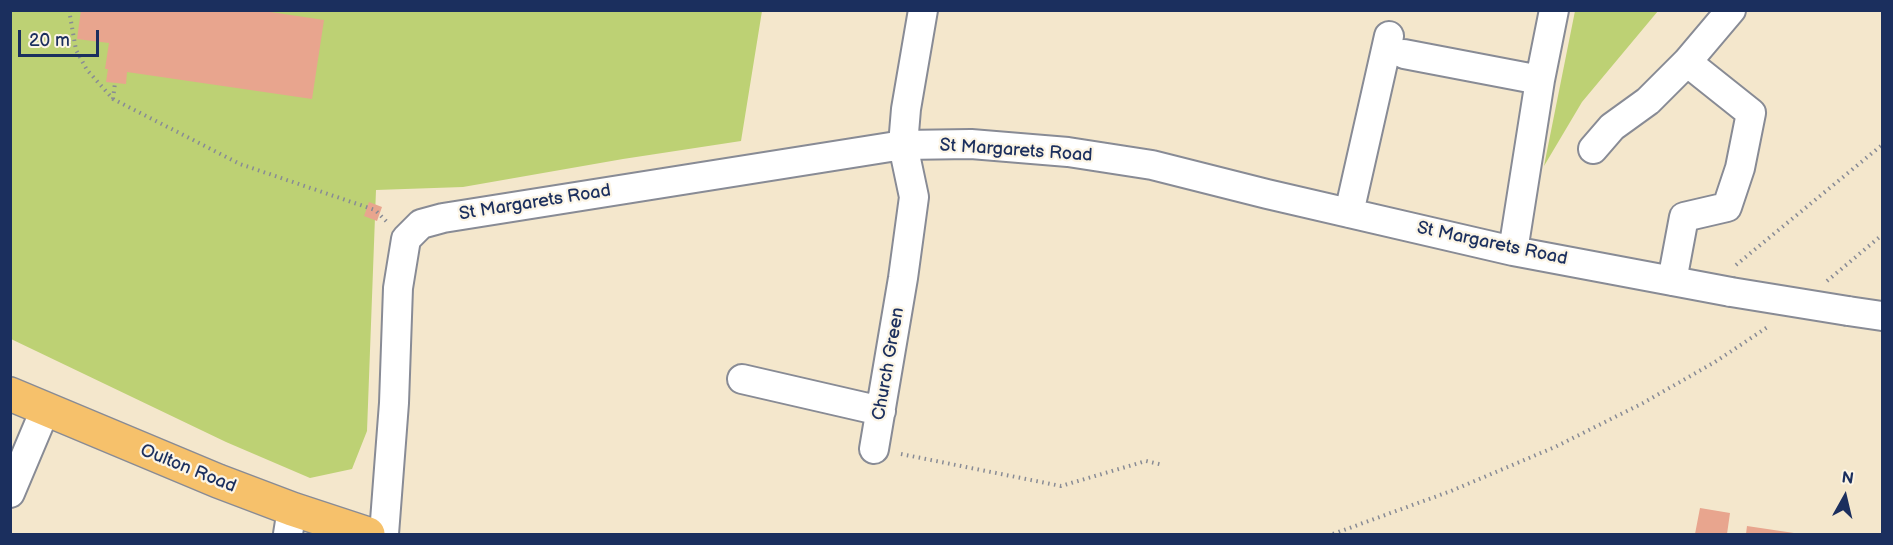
<!DOCTYPE html>
<html>
<head>
<meta charset="utf-8">
<style>
	body { margin:0 }
	#map { position:relative; width:1893px; height:545px; overflow:hidden; background:#f4e7cc; font-family:"Balsamiq Sans",sans-serif }
	canvas { display:block }
	.frame { position:absolute; inset:0; border:12px solid #1b2f5e; pointer-events:none }
	.north { position:absolute; left:1815px; top:467px; width:60px; height:60px; -webkit-text-stroke:4px #fcf5e5; paint-order:stroke; rotate:8deg; font-size:16px; font-weight:700; line-height:24px; text-align:center; color:#1b2f5e }
	.north::after { content:''; display:block; margin:auto; width:21px; height:27px; background:#1b2f5e; clip-path:polygon(50% 0,100% 100%,50% 72%,0 100%) }
	.scale { position:absolute; left:18px; top:30px; width:81px; height:27px; box-sizing:border-box; border:3px solid #1b2f5e; border-top:0; padding-left:8px; font-size:18px; line-height:21px; white-space:nowrap; color:#1b2f5e; -webkit-text-stroke:4px #fcf5e5; paint-order:stroke }
</style>
</head>
<body>
<div id="map">
<canvas width="1893" height="545"></canvas>
<div class="frame"></div>
<div class="north">N</div>
<div class="scale">20 m</div>
</div>
<script>
const ctx = document.querySelector('canvas').getContext('2d');
ctx.lineJoin = 'round';
function fillPath(path, color) { ctx.fillStyle = color; ctx.fill(path, 'evenodd'); }
const poly = rows => new Path2D(rows.map(r => 'M' + r).join(''));
function stroke(path, color, width, dash) { ctx.strokeStyle = color; ctx.lineWidth = width; ctx.lineCap = dash ? 'butt' : 'round'; ctx.setLineDash(dash || []); ctx.stroke(path); }
function write(font, color, halo, rows, align = 'center') {
  ctx.font = font + ' "Balsamiq Sans",sans-serif'; ctx.lineWidth = 4.5; ctx.setLineDash([]); ctx.textBaseline = 'middle'; ctx.strokeStyle = halo; ctx.fillStyle = color; for (const [text, x, y, turn = 0] of rows) {
    ctx.save(); ctx.translate(x, y); ctx.rotate((+turn || 0) * Math.PI / 180); ctx.textAlign = isNaN(turn) ? turn : align; if (halo) ctx.strokeText(text, 0, 0); ctx.fillText(text, 0, 0); ctx.restore();
  }
}
fillPath(poly([
	[10,11,762,11,741,141,623,159,463,187,376,190,367,431,352,469,310,478,226,442,11,339],
	[1575,11,1658,11,1582,102,1544,166]
]), '#bdd174');
fillPath(poly([
	[81,10,257,10,324,20,312,99,127,72,126,84,106,82,108,69,105,69,109,43,77,39],
	[369,202,382,207,377,221,364,216],
	[1700,508,1730,513,1727,534,1695,534],
	[1747,526,1794,533,1794,534,1746,534]
]), '#e8a58e');
const minor = poly([
	[1404,54,1540,80],
	[1593,149,1612,127,1648,101,1687,62,1731,10],
	[1349,213,1389,36],
	[1513,251,1540,80,1554,10],
	[1672,281,1684,217,1727,207,1740,168,1751,113,1687,62],
	[1848,311,1882,316],
	[742,379,881,411],
	[874,449,903,278,914,197,903,145,906,109,923,10],
	[10,493,45,410],
	[288,534,292,509],
	[384,534,394,403,398,288,406,239,421,224,443,218,903,145,971,144,1068,152,1152,165,1267,194,1513,251,1731,292]
]);
const major = poly([
	[10,394,218,481,292,509,368,534]
]);
stroke(minor, '#888b95', 32);
stroke(major, '#888b95', 36);
stroke(poly([
	[69,10,76,50,87,70,113,99,240,164,375,210,387,222],
	[113,99,115,83],
	[1736,265,1882,145],
	[1827,281,1882,235],
	[901,454,1061,486,1146,461,1163,465],
	[1333,534,1451,491,1555,447,1643,403,1715,362,1769,326]
]), '#888b95', 4, [1.5, 4.5]);
stroke(minor, '#fff', 28);
stroke(major, '#f6c16b', 33);
const minorBridge = poly([
	[1731,292,1848,311]
]);
stroke(minorBridge, '#888b95', 32, []);
stroke(minorBridge, '#fff', 28);
write('18px', '#1b2f5e', '#fcf5e5', [
	["St Margarets Road",1016,151,4],
	["St Margarets Road",535,203,-9],
	["St Margarets Road",1492,244,12],
	["Church Green",889,364,-80],
	["Oulton Road",188,469,22]
]);
</script>
</body>
</html>
